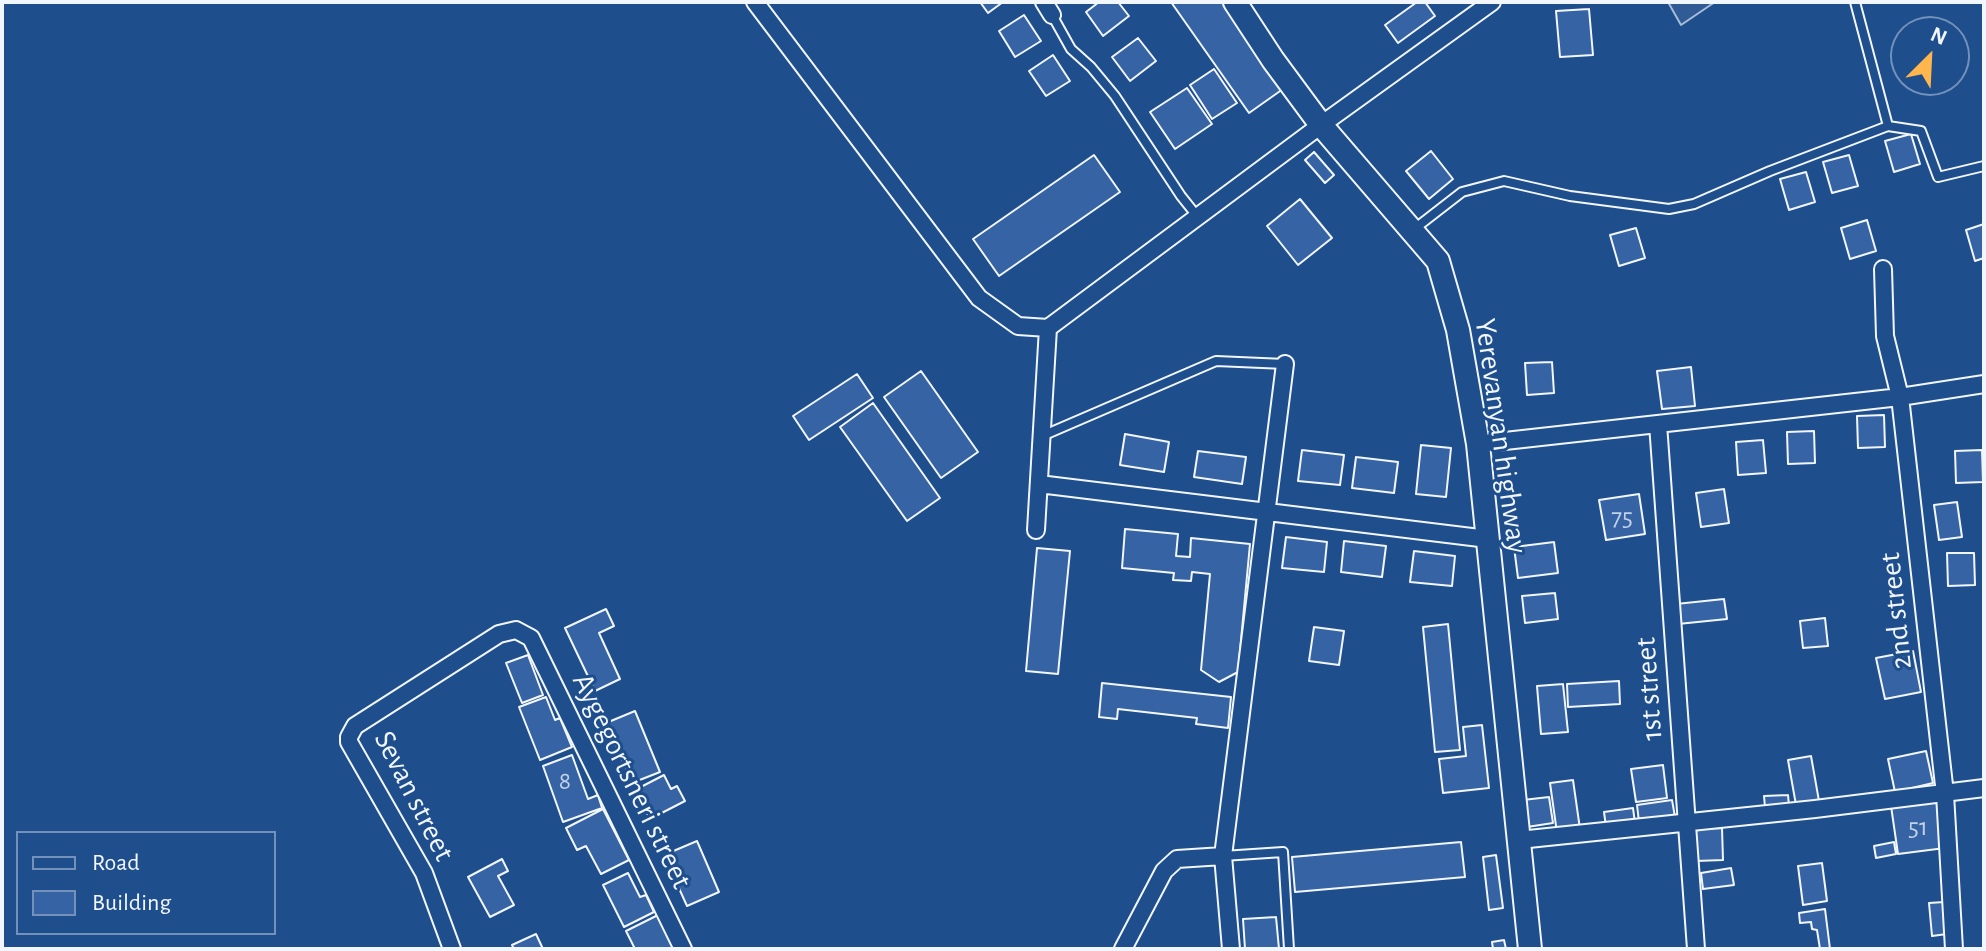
<!DOCTYPE html>
<html>
<head>
<meta charset="utf-8">
<style>
	body { margin:0 }
	#map { position:relative; width:1986px; height:951px; overflow:hidden; background:#1f4e8c; font-family:"Alegreya Sans",sans-serif }
	canvas { display:block }
	.frame { position:absolute; inset:0; border:4px solid #f2f6ff; pointer-events:none }
	.legend { position:absolute; left:16px; top:831px; width:260px; height:104px; box-sizing:border-box; background:#1f4e8c; border:2px solid #7391ba; margin:0; padding:10px 14px; list-style:none; font-size:24px; color:#f2f6ff }
	.legend li { display:flex; align-items:center; gap:16px; height:40px }
	.legend b { width:40px; border:2px solid #7391ba }
	.north { position:absolute; left:1890px; top:16px; width:80px; height:80px; box-sizing:border-box; background:#1f4e8c; border:2px solid #7391ba; border-radius:50%; rotate:24deg; font-size:22px; font-weight:700; line-height:32px; text-align:center; color:#f2f6ff }
	.north::after { content:''; display:block; margin:auto; width:28px; height:36px; background:#ffb74d; clip-path:polygon(50% 0,100% 100%,50% 72%,0 100%) }
</style>
</head>
<body>
<div id="map">
<canvas width="1986" height="951"></canvas>
<div class="frame"></div>
<ul class="legend">
<li><b style="height:10px;background:#1f4e8c"></b>Road</li>
<li><b style="height:22px;background:#3563a3"></b>Building</li>
</ul>
<div class="north">N</div>
</div>
<script>
const ctx = document.querySelector('canvas').getContext('2d');
ctx.lineJoin = 'round';
function fillPath(path, color) { ctx.fillStyle = color; ctx.fill(path, 'evenodd'); }
const poly = rows => new Path2D(rows.map(r => 'M' + r).join(''));
function stroke(path, color, width, dash) { ctx.strokeStyle = color; ctx.lineWidth = width; ctx.lineCap = dash ? 'butt' : 'round'; ctx.setLineDash(dash || []); ctx.stroke(path); }
function write(font, color, halo, rows, align = 'center') {
  ctx.font = font + ' "Alegreya Sans",sans-serif'; ctx.lineWidth = 6; ctx.setLineDash([]); ctx.textBaseline = 'middle'; ctx.strokeStyle = halo; ctx.fillStyle = color; for (const [text, x, y, turn = 0] of rows) {
    ctx.save(); ctx.translate(x, y); ctx.rotate((+turn || 0) * Math.PI / 180); ctx.textAlign = isNaN(turn) ? turn : align; if (halo) ctx.strokeText(text, 0, 0); ctx.fillText(text, 0, 0); ctx.restore();
  }
}
const built = poly([
	[1668,2,1715,2,1681,25,1668,2]
]);
fillPath(built, '#305b95');
stroke(built, '#a8bbd7', 2);
const building = poly([
	[980,2,1003,2,988,13,980,2],
	[1099,2,1118,2,1129,16,1103,36,1086,12,1099,2],
	[1171,2,1222,2,1283,89,1249,113,1171,2],
	[1417,2,1425,2,1435,16,1398,43,1385,25,1417,2],
	[1589,9,1593,55,1560,57,1556,11,1589,9],
	[1024,15,1041,41,1015,57,999,31,1024,15],
	[1138,38,1156,61,1130,81,1112,57,1138,38],
	[1053,55,1070,81,1046,96,1029,71,1053,55],
	[1214,69,1237,103,1212,119,1190,85,1214,69],
	[1187,88,1212,124,1175,149,1150,112,1187,88],
	[1911,134,1920,164,1894,172,1885,141,1911,134],
	[1431,151,1453,179,1429,199,1406,171,1431,151],
	[1314,152,1334,175,1325,183,1305,160,1314,152],
	[1094,155,1120,192,999,276,973,239,1094,155],
	[1849,155,1858,186,1832,193,1823,162,1849,155],
	[1806,172,1815,202,1789,210,1780,179,1806,172],
	[1300,199,1332,238,1298,265,1267,226,1300,199],
	[1867,220,1876,251,1850,259,1841,228,1867,220],
	[1984,224,1984,258,1975,261,1966,230,1984,224],
	[1636,228,1645,258,1619,266,1610,235,1636,228],
	[1552,362,1554,393,1527,395,1525,363,1552,362],
	[1691,367,1695,406,1662,409,1657,371,1691,367],
	[921,371,978,452,941,478,884,397,921,371],
	[857,374,873,398,809,440,793,416,857,374],
	[873,403,940,498,907,521,840,427,873,403],
	[1884,415,1885,447,1858,448,1857,416,1884,415],
	[1814,431,1815,463,1788,464,1787,432,1814,431],
	[1125,434,1169,442,1164,472,1120,465,1125,434],
	[1763,440,1766,473,1738,475,1736,442,1763,440],
	[1421,445,1451,448,1446,497,1416,494,1421,445],
	[1302,450,1344,455,1340,485,1298,481,1302,450],
	[1982,450,1983,482,1956,483,1955,451,1982,450],
	[1198,451,1246,457,1242,484,1194,477,1198,451],
	[1356,457,1398,462,1394,493,1352,488,1356,457],
	[1724,489,1729,523,1701,527,1696,493,1724,489],
	[1639,494,1645,534,1606,540,1599,500,1639,494],
	[1957,502,1962,537,1939,540,1934,505,1957,502],
	[1125,529,1178,534,1176,556,1190,557,1191,538,1250,544,1238,672,1219,682,1201,670,1210,574,1192,572,1191,581,1173,580,1174,573,1122,568,1125,529],
	[1286,537,1327,542,1324,572,1282,568,1286,537],
	[1344,541,1386,546,1382,577,1341,572,1344,541],
	[1554,542,1558,573,1518,578,1514,547,1554,542],
	[1037,548,1070,551,1058,674,1026,671,1037,548],
	[1414,551,1455,556,1452,586,1410,582,1414,551],
	[1947,553,1974,553,1975,585,1948,586,1947,553],
	[1555,593,1558,619,1525,623,1522,596,1555,593],
	[1724,599,1727,619,1678,624,1676,604,1724,599],
	[606,609,614,626,599,633,620,679,595,691,565,628,606,609],
	[1825,618,1828,646,1803,648,1800,621,1825,618],
	[1448,624,1460,750,1435,752,1423,627,1448,624],
	[1314,627,1344,631,1339,665,1309,661,1314,627],
	[1913,651,1921,692,1885,699,1876,658,1913,651],
	[528,655,543,695,522,703,506,663,528,655],
	[1619,681,1620,704,1568,707,1567,684,1619,681],
	[1102,683,1231,697,1228,728,1196,724,1197,718,1118,709,1117,719,1099,717,1102,683],
	[1563,684,1568,732,1541,734,1537,686,1563,684],
	[546,697,555,720,560,718,572,747,540,760,519,707,546,697],
	[635,711,660,772,632,783,606,723,635,711],
	[1482,725,1489,788,1443,793,1439,759,1466,756,1463,727,1482,725],
	[1926,751,1933,783,1895,792,1888,759,1926,751],
	[572,755,588,799,598,795,602,808,563,822,543,766,572,755],
	[1811,756,1819,801,1796,805,1788,760,1811,756],
	[1663,765,1667,798,1636,802,1631,769,1663,765],
	[664,775,671,789,677,786,685,801,650,819,635,790,664,775],
	[1573,780,1580,829,1557,833,1550,783,1573,780],
	[1788,795,1789,806,1765,807,1764,796,1788,795],
	[1549,797,1553,823,1527,827,1523,800,1549,797],
	[1938,799,1945,848,1898,854,1891,806,1938,799],
	[1672,800,1675,817,1639,822,1637,805,1672,800],
	[1633,808,1635,823,1606,827,1604,812,1633,808],
	[603,809,629,860,601,874,586,846,577,850,566,828,603,809],
	[1722,828,1723,860,1696,861,1695,829,1722,828],
	[697,841,719,892,687,906,664,855,697,841],
	[1461,842,1465,877,1295,892,1292,857,1461,842],
	[1894,842,1896,854,1876,858,1874,846,1894,842],
	[1496,855,1503,908,1489,910,1483,857,1496,855],
	[502,859,508,871,498,876,514,905,490,917,468,877,502,859],
	[1822,863,1827,901,1803,905,1798,866,1822,863],
	[1731,868,1734,885,1703,889,1701,873,1731,868],
	[628,873,640,897,646,895,654,912,624,927,603,885,628,873],
	[1944,902,1947,934,1932,936,1929,903,1944,902],
	[1825,909,1830,949,1820,949,1817,930,1812,929,1811,922,1800,923,1799,913,1825,909],
	[658,915,675,949,635,949,626,931,658,915],
	[1276,917,1279,949,1245,949,1243,919,1276,917],
	[536,934,543,949,514,949,512,945,536,934],
	[1504,940,1506,949,1493,949,1492,942,1504,940]
]);
fillPath(building, '#3563a3');
stroke(building, '#f2f6ff', 2);
const service = poly([
	[1855,2,1888,126,1921,131,1938,177,1984,166],
	[1052,15,1071,49,1091,67,1115,96,1181,196,1197,216],
	[1413,230,1462,192,1504,181,1570,196,1669,209,1694,204,1770,171,1888,126],
	[1042,436,1216,361,1285,364],
	[1223,856,1283,852,1289,949]
]);
const minor = poly([
	[755,2,979,298,1018,326,1048,328],
	[1044,2,1052,15],
	[1883,269,1885,336,1900,397,1945,794,1954,949],
	[1658,424,1696,949],
	[1478,444,1900,397,1984,384],
	[1039,484,1488,539],
	[1036,530,1048,328,1321,125,1492,2],
	[1519,840,1815,809,1984,788],
	[452,949,424,873,349,742,349,737,355,726,499,634,516,630,531,638,683,949],
	[1123,949,1164,871,1177,859,1223,856],
	[1231,949,1223,856,1285,364]
]);
const secondary = poly([
	[1235,2,1273,60,1321,125,1438,261,1458,330,1478,444,1530,949]
]);
stroke(service, '#f2f6ff', 12);
stroke(minor, '#f2f6ff', 20);
stroke(secondary, '#f2f6ff', 26);
stroke(service, '#1f4e8c', 8);
stroke(minor, '#1f4e8c', 16);
stroke(secondary, '#1f4e8c', 22);
write('26px', '#c3d1e8', null, [
	["75",1622,517],
	["8",565,781],
	["51",1918,827]
]);
write('30px', '#f2f6ff', '#1f4e8c', [
	["Yerevanyan highway",1501,436,82],
	["2nd street",1896,611,-96],
	["1st street",1649,689,-94],
	["Aygegortsneri street",632,781,64],
	["Sevan street",414,796,63]
]);
</script>
</body>
</html>
